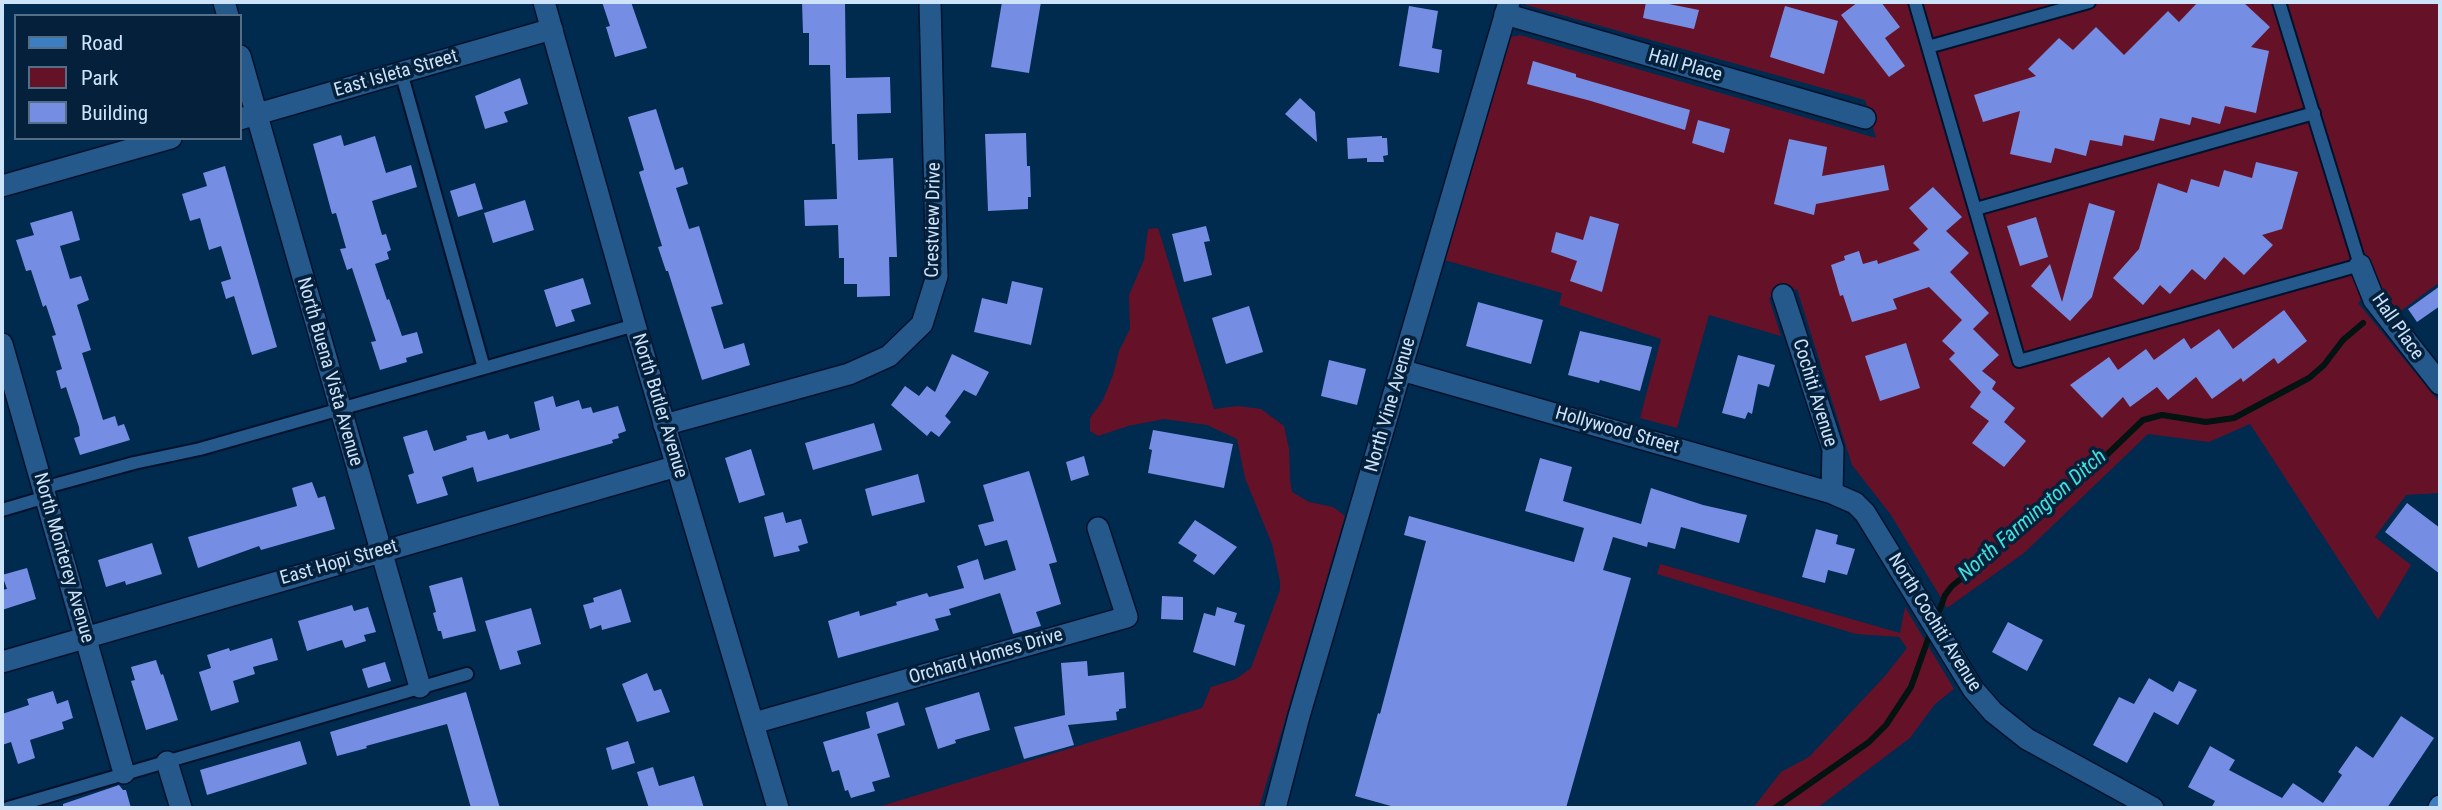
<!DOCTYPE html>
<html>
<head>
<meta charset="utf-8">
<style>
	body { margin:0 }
	#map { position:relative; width:2442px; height:810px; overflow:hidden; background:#012a4f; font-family:"Roboto Condensed",sans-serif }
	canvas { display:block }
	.frame { position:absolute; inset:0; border:4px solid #cde3fa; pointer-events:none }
	.legend { position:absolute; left:14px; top:14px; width:228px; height:126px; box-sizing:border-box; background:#05203b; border:2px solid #556e87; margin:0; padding:9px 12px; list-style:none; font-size:21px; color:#cde3fa }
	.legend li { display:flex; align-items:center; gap:14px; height:35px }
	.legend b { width:35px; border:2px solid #556e87 }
</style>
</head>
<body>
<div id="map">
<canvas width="2442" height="810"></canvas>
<div class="frame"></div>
<ul class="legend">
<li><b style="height:9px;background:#3b7ec1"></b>Road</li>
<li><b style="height:19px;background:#651228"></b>Park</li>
<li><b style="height:19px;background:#768de4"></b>Building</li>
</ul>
</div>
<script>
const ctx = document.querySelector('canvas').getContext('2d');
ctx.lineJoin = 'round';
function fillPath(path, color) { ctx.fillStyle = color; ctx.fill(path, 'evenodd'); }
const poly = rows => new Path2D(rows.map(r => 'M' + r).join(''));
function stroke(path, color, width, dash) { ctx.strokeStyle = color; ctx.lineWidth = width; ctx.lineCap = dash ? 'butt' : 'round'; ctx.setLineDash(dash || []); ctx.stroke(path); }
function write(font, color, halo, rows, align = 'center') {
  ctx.font = font + ' "Roboto Condensed",sans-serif'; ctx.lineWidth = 7; ctx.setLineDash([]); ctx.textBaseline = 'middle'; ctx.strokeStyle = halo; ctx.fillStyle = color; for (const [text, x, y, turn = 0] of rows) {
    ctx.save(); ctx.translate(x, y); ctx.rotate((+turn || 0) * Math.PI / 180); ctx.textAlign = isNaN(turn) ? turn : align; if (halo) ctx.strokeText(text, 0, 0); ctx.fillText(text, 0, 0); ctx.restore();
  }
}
fillPath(poly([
	[1522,2,2440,2,2440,282,2394,316,2376,284,2358,303,2440,403,2440,493,2406,495,2375,537,2411,565,2378,620,2250,424,2209,442,2148,434,2024,553,1947,608,1891,515,1852,465,1797,289,1769,298,1781,336,1709,315,1677,428,1640,418,1661,339,1559,305,1562,293,1444,260,1511,37,1520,35,1876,138,1865,100,1526,5],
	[1158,228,1214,409,1238,406,1261,409,1284,426,1289,449,1290,480,1292,492,1309,502,1333,507,1345,516,1259,808,875,808,1202,708,1211,687,1236,679,1251,668,1280,590,1280,581,1272,544,1245,478,1237,439,1207,425,1164,419,1128,426,1098,436,1090,431,1090,418,1103,400,1113,375,1119,351,1130,329,1129,295,1144,260,1148,229],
	[1660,564,1900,633,1905,607,1954,689,1935,704,1910,738,1817,808,1753,808,1781,772,1809,757,1885,676,1907,648,1899,637,1856,634,1657,574]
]), '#651228');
stroke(poly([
	[1937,617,1945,595,1952,586,2066,494,2143,420,2162,415,2206,422,2234,418,2309,378,2324,365,2343,340,2363,323],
	[1775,808,1869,742,1886,725,1911,687,1931,631]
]), '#021312', 6);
fillPath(poly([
	[602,2,631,2,647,48,615,57,606,27,610,26],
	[802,2,845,2,846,78,890,77,891,113,857,114,858,160,893,158,897,257,889,257,890,296,857,297,857,284,844,284,844,258,839,258,838,225,805,226,804,200,837,199,835,144,832,144,830,65,809,65,809,33,803,33],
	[1002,2,1041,2,1029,73,991,67],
	[1646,2,1659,2,1699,10,1694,29,1643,18],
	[1858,2,1881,2,1900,27,1885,38,1905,66,1889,77,1841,15],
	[2198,2,2243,2,2270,27,2251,47,2269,51,2256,113,2225,106,2220,124,2192,117,2190,125,2160,118,2154,141,2124,135,2122,146,2090,140,2086,156,2055,148,2051,163,2010,154,2020,111,1983,122,1974,95,2036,76,2028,69,2059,38,2073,50,2096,27,2124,55,2168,11,2179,22],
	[1409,6,1438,11,1432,48,1442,50,1439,73,1399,66],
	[1785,6,1838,21,1824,74,1770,57],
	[1533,61,1576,74,1576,77,1690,110,1685,130,1591,101,1527,84],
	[520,78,528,104,504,112,508,122,485,129,475,96],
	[1300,98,1315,112,1317,142,1285,114],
	[656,109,675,170,683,167,688,184,676,188,689,229,699,226,723,304,711,307,724,349,744,343,750,365,702,380,668,271,666,271,658,247,662,246,639,172,644,170,628,117],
	[1698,120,1730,129,1724,153,1692,143],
	[1026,133,1027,166,1030,166,1031,197,1028,197,1028,209,988,211,985,134],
	[341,135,344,146,375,136,386,173,411,165,417,187,372,201,382,235,386,234,391,250,387,252,389,259,375,264,387,300,389,299,402,336,417,332,423,353,406,358,407,362,380,370,371,342,376,341,352,268,347,270,340,249,346,248,336,213,332,214,313,144],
	[1382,136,1382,138,1387,138,1388,155,1383,156,1384,162,1367,162,1367,158,1348,159,1347,138],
	[1789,139,1827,147,1822,176,1884,165,1889,190,1816,204,1814,215,1774,204],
	[2256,162,2298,172,2282,229,2262,235,2273,245,2244,275,2224,257,2205,280,2192,269,2170,294,2160,285,2143,305,2113,278,2139,249,2158,183,2187,193,2191,179,2219,187,2224,170,2252,178],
	[225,166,277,347,252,355,234,296,226,299,221,282,231,279,221,246,209,250,200,218,190,221,182,194,207,186,203,173],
	[475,183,483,209,458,217,450,191],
	[1933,187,1962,217,1946,231,1969,253,1950,272,1989,313,1973,329,1999,355,1982,371,1996,382,1992,389,2015,408,2004,422,2026,441,2004,467,1972,443,1989,421,1970,407,1981,392,1949,359,1955,353,1942,341,1962,320,1929,287,1893,299,1897,309,1852,322,1843,295,1840,296,1831,265,1845,260,1844,256,1859,251,1863,264,1877,260,1878,264,1920,250,1913,243,1928,229,1909,208],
	[525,200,534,230,493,243,484,213],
	[2089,203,2115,211,2092,297,2070,321,2031,286,2050,264,2062,302],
	[72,211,80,240,60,246,70,279,81,276,89,300,77,305,91,350,82,353,103,420,115,416,118,426,124,424,130,440,80,455,74,438,80,436,79,427,66,387,61,389,56,371,62,369,52,336,56,335,46,305,43,307,31,270,26,271,16,240,34,235,30,223],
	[1590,216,1619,224,1602,292,1570,281,1577,261,1551,252,1556,232,1583,240],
	[2036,217,2048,257,2020,266,2007,226],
	[1206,226,1210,241,1204,242,1212,275,1184,282,1172,234],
	[583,278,591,304,571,310,575,321,556,327,544,290],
	[1012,281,1043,288,1031,345,974,332,982,298,1007,304],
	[2440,286,2440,306,2417,322,2408,309],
	[1478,302,1543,320,1531,364,1466,346],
	[1249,306,1263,352,1226,364,1212,318],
	[2284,310,2307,341,2278,364,2274,358,2243,382,2241,378,2212,399,2196,377,2168,400,2157,387,2130,407,2123,397,2102,418,2070,385,2109,357,2118,370,2146,349,2154,360,2184,338,2191,349,2219,329,2233,349],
	[1580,331,1652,347,1640,391,1600,380,1599,383,1568,375],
	[1906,343,1920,388,1880,401,1865,356],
	[952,354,989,372,976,396,964,390,945,416,951,422,939,437,931,431,927,436,891,405,905,386,919,396,927,386,935,392],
	[1738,355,1775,365,1769,387,1758,384,1752,414,1748,412,1745,419,1722,413],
	[1329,360,1366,369,1357,405,1321,396],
	[553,396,556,407,579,400,582,409,591,407,593,413,618,406,626,431,618,434,619,438,612,440,613,443,477,482,473,467,442,477,448,495,417,504,408,475,414,473,403,437,427,430,434,451,467,440,466,436,485,431,488,440,508,434,510,439,540,430,534,402],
	[874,423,882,450,813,470,805,443],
	[1153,430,1233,444,1224,488,1148,473,1152,450,1149,449],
	[751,449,765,495,739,503,725,458],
	[1084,456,1089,475,1071,481,1066,462],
	[1540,458,1572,467,1563,501,1641,524,1651,488,1703,505,1747,515,1739,543,1681,527,1675,549,1648,542,1647,547,1613,537,1603,570,1631,578,1566,808,1398,808,1355,796,1378,713,1380,714,1426,541,1404,535,1409,516,1574,562,1584,528,1525,511],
	[1029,471,1057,562,1049,564,1061,604,1036,612,1041,626,1013,634,1000,593,949,609,951,615,935,619,939,630,838,658,828,621,859,611,860,616,897,605,896,602,927,593,929,597,964,588,957,566,978,559,984,580,1016,570,1007,540,985,546,978,525,994,521,983,485],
	[918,474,925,502,872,516,865,489],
	[312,482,318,498,325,496,335,529,261,550,259,546,198,568,188,537,297,506,292,488],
	[2407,503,2440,528,2440,574,2385,532],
	[783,512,786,523,801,519,808,543,798,546,800,551,774,557,764,517],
	[1195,520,1237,547,1214,575,1193,561,1197,555,1178,543],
	[1816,529,1838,535,1836,544,1855,549,1847,575,1828,570,1825,583,1802,577],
	[152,543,162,574,126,585,125,581,106,587,98,560],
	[27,568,36,599,2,610,2,590,7,589,2,575],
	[462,577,476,631,443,639,441,631,438,631,433,613,436,612,429,586],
	[621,589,631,622,602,630,601,625,590,629,583,605,594,602,593,598],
	[1162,596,1183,597,1183,620,1161,619],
	[352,605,354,611,368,607,376,632,364,635,366,641,345,648,342,640,307,651,298,621],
	[1217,607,1237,613,1234,622,1245,625,1235,666,1193,652,1204,613,1215,616],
	[531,608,541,644,517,651,521,664,500,670,485,621],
	[2008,622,2043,640,2027,671,1992,652],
	[272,638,278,660,253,667,255,674,233,681,239,702,211,711,199,672,211,668,207,655,229,648,230,651],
	[156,660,161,675,163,674,178,720,146,730,131,681,135,680,131,667],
	[1087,661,1088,676,1124,672,1126,708,1119,709,1119,711,1116,712,1117,720,1068,725,1074,745,1024,759,1014,727,1065,715,1061,663],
	[385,662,391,681,368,688,362,669],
	[647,673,654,691,661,689,670,712,637,722,622,684],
	[2149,678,2173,692,2179,681,2197,690,2178,725,2154,712,2127,763,2093,745,2119,697,2134,704],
	[53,691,57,704,68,700,73,718,62,722,64,729,30,740,35,758,18,764,11,742,2,745,2,714,29,705,27,699],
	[466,692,500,808,471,808,447,724,366,746,367,748,337,756,330,732],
	[979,692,990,730,955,740,956,743,938,749,925,708],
	[898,702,905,725,877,734,890,777,872,782,875,791,851,798,848,790,845,791,839,770,832,772,823,742,870,728,866,712],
	[2401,716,2434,738,2387,808,2211,808,2215,801,2188,787,2210,746,2235,760,2229,770,2282,798,2293,783,2323,803,2342,775,2338,772,2356,746,2373,758],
	[300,741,307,764,207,795,200,770],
	[628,741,635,763,612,770,606,748],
	[653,767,659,786,694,776,704,808,649,808,637,772],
	[119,785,123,790,126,790,131,808,63,808,63,804]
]), '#768de4');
const service = poly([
	[1915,2,2019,361,2360,265,2279,2],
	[1928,47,2089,2],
	[401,72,484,368],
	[1976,209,2314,113],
	[43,488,134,463,200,449,635,325],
	[2,510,46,497],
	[8,808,467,674]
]);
const minor = poly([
	[224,2,228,16],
	[1505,14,1865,118],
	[240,56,420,687],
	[240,119,552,29],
	[2,186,171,138],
	[2360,265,2374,300,2440,384],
	[1783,295,1833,449,1832,493],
	[2,344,124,773],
	[1401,370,1832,493,1855,503,1865,513,1973,689,1993,712,2027,739,2153,808],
	[664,425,849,374,889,356,922,324,937,276,930,2],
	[2,662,677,466],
	[754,723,1127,617,1098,528],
	[167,762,181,808]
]);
const tertiary = poly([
	[1275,808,1299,716,1509,2]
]);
const secondary = poly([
	[544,2,635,325,778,808]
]);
const primary = poly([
	[2439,808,2440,806]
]);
stroke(service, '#00122b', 16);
stroke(minor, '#00122b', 24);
stroke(tertiary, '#00122b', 24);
stroke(secondary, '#00122b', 24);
stroke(primary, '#00122b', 24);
stroke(service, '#25598b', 12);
stroke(minor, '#25598b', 21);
stroke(tertiary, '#25598b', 21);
stroke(secondary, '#25598b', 21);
stroke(primary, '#3b7ec1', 21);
write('19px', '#cde3fa', '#05203b', [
	["Hall Place",1685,66,16],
	["East Isleta Street",396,74,-16],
	["Crestview Drive",934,220,-89],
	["Hall Place",2397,327,55],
	["North Buena Vista Avenue",329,372,74],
	["Cochiti Avenue",1814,393,73],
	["North Vine Avenue",1391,405,-74],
	["North Butler Avenue",659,406,73],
	["Hollywood Street",1617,431,16],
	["North Monterey Avenue",63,558,74],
	["East Hopi Street",339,563,-16],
	["North Cochiti Avenue",1934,623,58],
	["Orchard Homes Drive",986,657,-16]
]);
write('italic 21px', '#3fe1da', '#05203b', [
	["North Farmington Ditch",2033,516,-41]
]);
</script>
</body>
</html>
